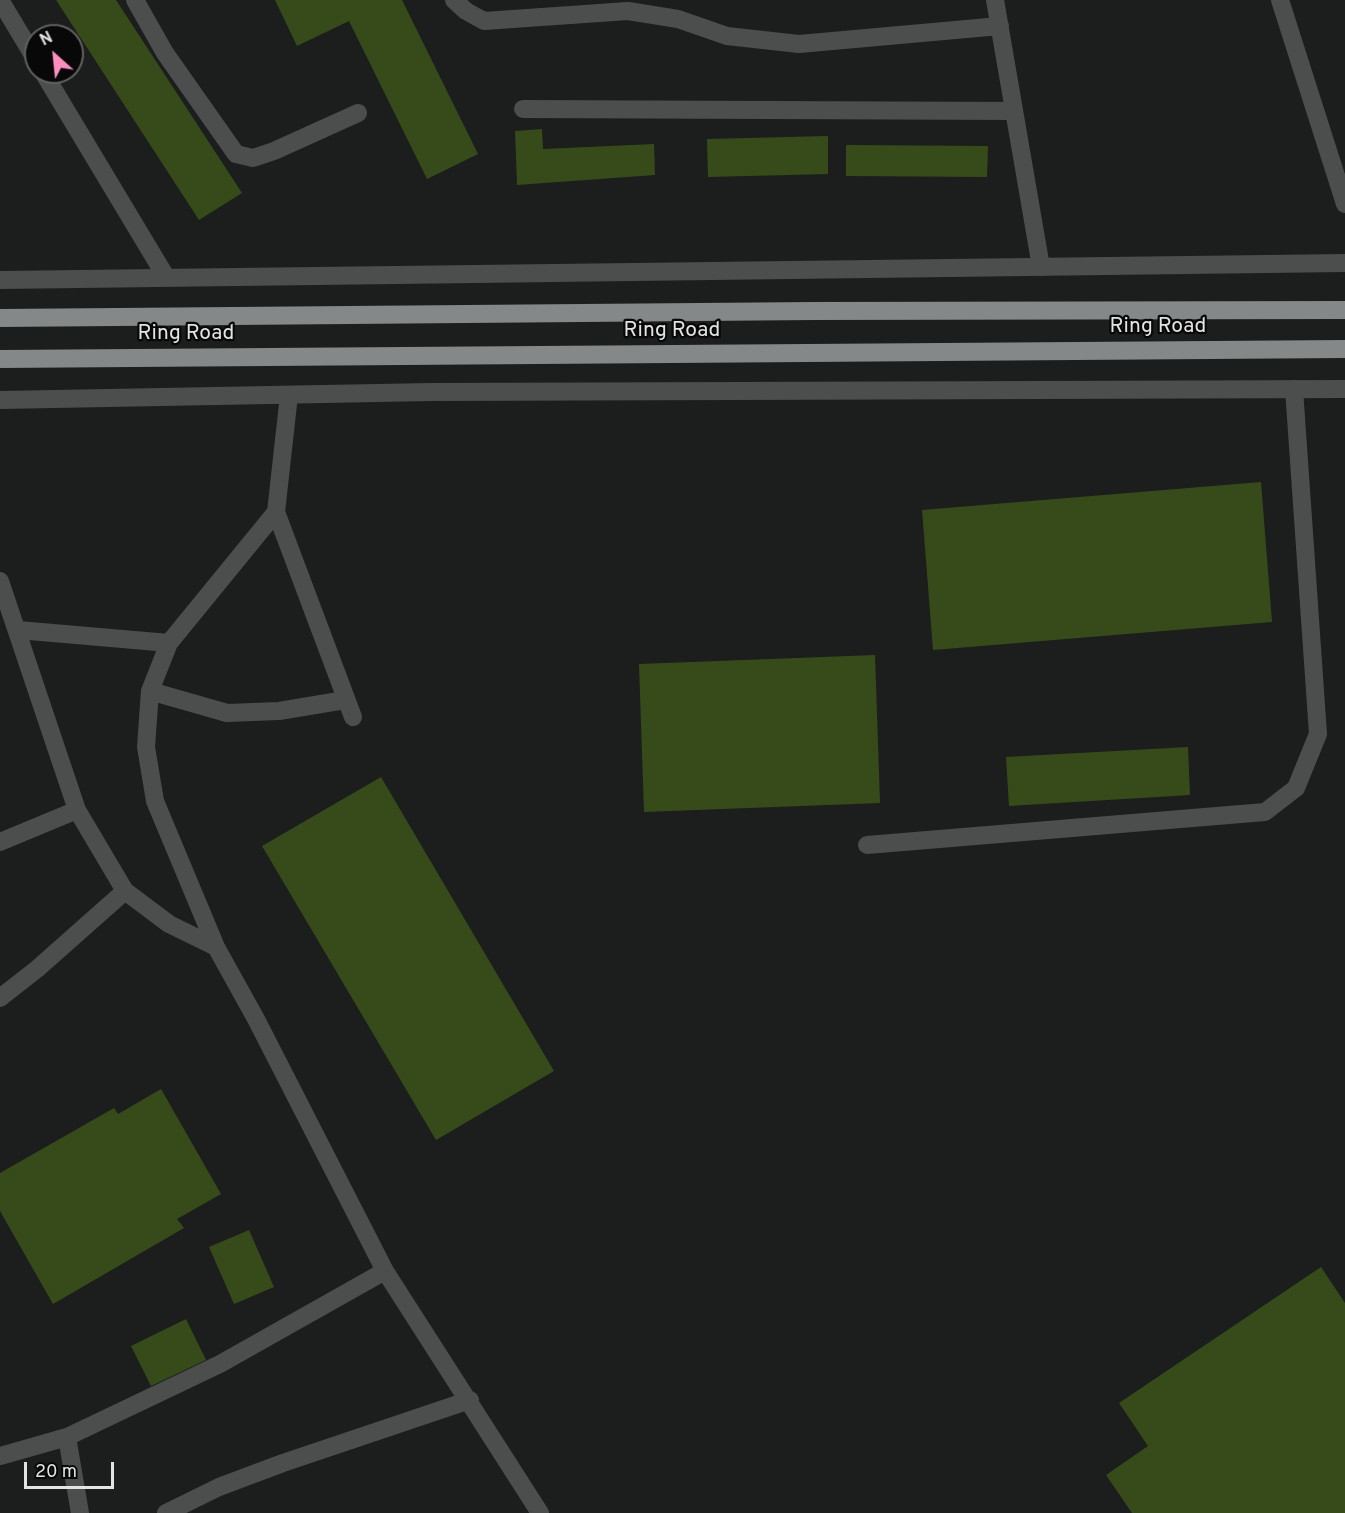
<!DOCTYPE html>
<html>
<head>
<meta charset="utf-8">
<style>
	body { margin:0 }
	#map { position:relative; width:1345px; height:1513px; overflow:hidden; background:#1b1e1c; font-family:Overpass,sans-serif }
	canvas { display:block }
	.north { position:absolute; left:24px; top:24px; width:60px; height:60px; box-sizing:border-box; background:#070807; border:2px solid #5f605f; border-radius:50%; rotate:333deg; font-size:16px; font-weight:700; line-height:24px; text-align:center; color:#e2e4e3 }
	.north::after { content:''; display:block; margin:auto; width:21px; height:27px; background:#fe8ebe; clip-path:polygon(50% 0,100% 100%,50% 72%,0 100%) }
	.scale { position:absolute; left:24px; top:1462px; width:90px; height:27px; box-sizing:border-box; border:3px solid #e2e4e3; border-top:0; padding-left:8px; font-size:18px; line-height:21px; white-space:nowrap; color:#e2e4e3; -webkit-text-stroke:4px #070807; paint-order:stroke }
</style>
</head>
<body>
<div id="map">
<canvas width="1345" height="1513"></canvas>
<div class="north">N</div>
<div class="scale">20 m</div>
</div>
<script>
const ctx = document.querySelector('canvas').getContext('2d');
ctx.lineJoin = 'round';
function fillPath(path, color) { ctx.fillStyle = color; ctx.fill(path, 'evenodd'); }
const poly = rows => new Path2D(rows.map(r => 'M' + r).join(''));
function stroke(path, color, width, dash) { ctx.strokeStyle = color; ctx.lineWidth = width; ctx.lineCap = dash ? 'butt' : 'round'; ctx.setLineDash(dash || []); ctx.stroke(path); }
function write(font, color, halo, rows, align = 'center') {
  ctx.font = font + ' Overpass,sans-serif'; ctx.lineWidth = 4.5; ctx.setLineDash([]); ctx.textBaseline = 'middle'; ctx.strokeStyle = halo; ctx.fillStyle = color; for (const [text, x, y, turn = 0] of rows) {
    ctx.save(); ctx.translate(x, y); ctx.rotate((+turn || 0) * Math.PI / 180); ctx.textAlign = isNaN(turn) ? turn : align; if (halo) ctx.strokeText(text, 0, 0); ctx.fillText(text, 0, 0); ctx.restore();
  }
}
fillPath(poly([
	[56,0,116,0,242,193,199,220],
	[275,0,402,0,478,154,427,179,349,21,297,46],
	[542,129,543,149,654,144,655,175,517,185,515,131],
	[828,136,828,174,708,177,707,139],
	[846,145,988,146,987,177,846,176],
	[1261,482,1272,622,933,650,922,510],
	[875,655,880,803,644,812,639,664],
	[1188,747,1190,795,1009,806,1006,757],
	[381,777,554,1071,436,1140,262,846],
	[161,1089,221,1194,177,1219,184,1228,53,1304,0,1211,0,1173,114,1108,118,1114],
	[249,1230,274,1287,234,1304,209,1247],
	[1321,1267,1345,1303,1345,1513,1132,1513,1106,1475,1148,1446,1119,1403],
	[186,1319,206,1360,151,1386,131,1346]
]), '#374b1a');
stroke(poly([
	[135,0,165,53,236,154,253,158,274,151,358,113],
	[454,0,466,11,484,21,628,11,678,19,727,36,799,44,1000,26],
	[995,0,1041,267],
	[523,109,1014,111],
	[867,845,1265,812,1296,788,1318,734,1294,389]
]), '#4c4e4e', 18);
stroke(poly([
	[0,0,36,60],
	[1280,0,1345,204],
	[43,72,166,277],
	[289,395,276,512,169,643,150,691,146,747,155,801,216,947,256,1019,385,1271,540,1513],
	[276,512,353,717],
	[0,581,77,810,125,891,169,924,216,947],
	[18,630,169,643],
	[150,691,227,713,279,711,345,700],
	[0,842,77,810],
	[0,998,37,969,125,891],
	[67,1437,80,1513],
	[0,1456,67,1437,220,1364,385,1271],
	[166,1513,219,1487,283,1463,470,1400]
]), '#4c4e4e', 18);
stroke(poly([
	[0,280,1345,263],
	[0,400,431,392,1345,389]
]), '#4c4e4e', 18);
stroke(poly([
	[0,318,815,311,1345,310],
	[0,359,1345,349]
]), '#848888', 18);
write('21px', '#e2e4e3', '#070807', [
	["Ring Road",1158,328],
	["Ring Road",672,332],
	["Ring Road",186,335]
]);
</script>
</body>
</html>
